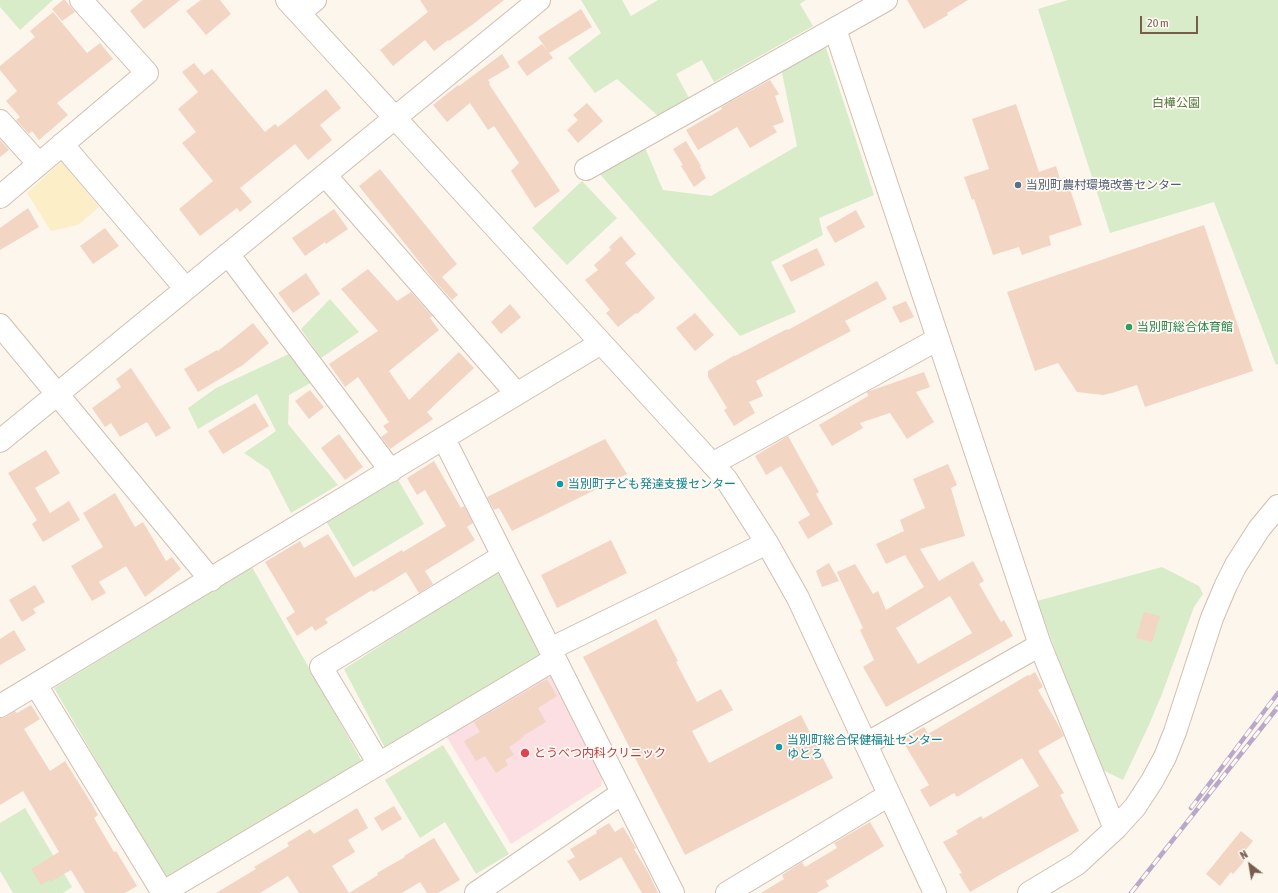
<!DOCTYPE html>
<html>
<head>
<meta charset="utf-8">
<style>
	body { margin:0 }
	#map { position:relative; width:1278px; height:893px; overflow:hidden; background:#fdf6ec; font-family:"Asap Condensed",sans-serif }
	canvas { display:block }
	.north { position:absolute; left:1230px; top:845px; width:40px; height:40px; -webkit-text-stroke:3px #fffaf3; paint-order:stroke; rotate:329deg; font-size:11px; font-weight:700; line-height:16px; text-align:center; color:#7a5c4d }
	.north::after { content:''; display:block; margin:auto; width:14px; height:18px; background:#7a5c4d; clip-path:polygon(50% 0,100% 100%,50% 72%,0 100%) }
	.scale { position:absolute; left:1140px; top:16px; width:58px; height:18px; box-sizing:border-box; border:2px solid #7a5c4d; border-top:0; padding-left:5px; font-size:12px; line-height:14px; white-space:nowrap; color:#7a5c4d; -webkit-text-stroke:3px #fffaf3; paint-order:stroke }
</style>
</head>
<body>
<div id="map">
<canvas width="1278" height="893"></canvas>
<div class="north">N</div>
<div class="scale">20 m</div>
</div>
<script>
const ctx = document.querySelector('canvas').getContext('2d');
ctx.lineJoin = 'round';
function fillPath(path, color) { ctx.fillStyle = color; ctx.fill(path, 'evenodd'); }
const poly = rows => new Path2D(rows.map(r => 'M' + r).join(''));
function stroke(path, color, width, dash) { ctx.strokeStyle = color; ctx.lineWidth = width; ctx.lineCap = dash ? 'butt' : 'round'; ctx.setLineDash(dash || []); ctx.stroke(path); }
function write(font, color, halo, rows, align = 'center') {
  ctx.font = font + ' "Asap Condensed","Noto Sans JP",sans-serif'; ctx.lineWidth = 3.5; ctx.setLineDash([]); ctx.textBaseline = 'middle'; ctx.strokeStyle = halo; ctx.fillStyle = color; for (const [text, x, y, turn = 0] of rows) {
    ctx.save(); ctx.translate(x, y); ctx.rotate((+turn || 0) * Math.PI / 180); ctx.textAlign = isNaN(turn) ? turn : align; if (halo) ctx.strokeText(text, 0, 0); ctx.fillText(text, 0, 0); ctx.restore();
  }
}
fillPath(poly([
	[544,673,558,678,603,772,601,786,511,844,445,734]
]), '#fbdfe3');
fillPath(poly([
	[0,0,53,0,20,30,0,7],
	[581,0,622,0,631,16,658,0,806,0,800,4,813,26,714,82,702,60,676,74,689,98,658,116,617,79,595,93,568,58,601,33],
	[1068,0,1278,0,1278,364,1276,365,1214,202,1110,233,1038,9],
	[826,48,874,195,819,218,823,235,771,262,796,312,740,336,599,173,643,143,663,190,711,196,797,146,781,68],
	[582,181,617,218,567,265,532,228],
	[330,299,359,332,321,358,301,329],
	[291,353,314,381,289,395,288,424,338,485,291,513,269,470,244,453,276,431,257,394,198,429,188,408,216,388],
	[397,478,424,524,353,567,326,521],
	[252,567,364,765,167,881,54,688],
	[1162,567,1199,586,1203,594,1194,607,1162,694,1148,727,1123,780,1099,768,1037,601],
	[497,571,542,657,386,750,344,669],
	[443,745,509,854,476,874,445,822,420,838,385,780],
	[25,808,72,887,63,893,13,893,0,871,0,823]
]), '#d8ecc9');
fillPath(poly([
	[62,161,99,207,78,225,51,231,27,193]
]), '#fcefc7');
fillPath(poly([
	[63,0,65,0,75,12,62,21,52,9],
	[143,0,180,0,144,29,130,11],
	[201,0,220,0,231,14,206,35,186,11],
	[420,0,504,0,472,25,449,41,448,40,434,51,425,40,393,66,380,50,428,12],
	[907,0,968,0,947,13,948,15,924,29],
	[581,9,592,27,549,53,538,37],
	[53,12,87,53,100,43,113,59,57,103,68,115,39,140,32,131,29,134,16,120,20,117,6,101,17,91,0,70,0,66,35,37,30,31],
	[542,44,553,58,527,76,517,62],
	[502,54,510,67,488,80,490,83,489,84,560,191,535,208,511,171,519,163,494,126,488,130,470,103,447,122,433,105,458,85,459,86],
	[194,63,204,75,212,69,265,132,275,124,278,127,326,89,341,108,320,125,332,140,308,160,295,144,240,188,252,202,240,212,237,208,200,236,179,209,213,181,182,143,196,132,178,109,198,92,182,72],
	[770,80,779,94,775,96,784,122,773,126,777,132,750,148,737,127,698,150,686,130,722,109,721,107],
	[587,103,603,121,578,143,567,130,578,120,573,115],
	[1016,104,1039,172,1056,166,1060,179,1066,177,1082,225,1049,236,1051,245,1022,255,1019,247,993,255,974,199,972,200,964,177,989,169,972,119],
	[0,140,9,150,0,157],
	[686,141,701,166,700,167,706,178,694,187,681,166,683,165,673,149],
	[380,169,457,264,442,277,458,295,452,300,433,279,359,186],
	[28,208,39,227,0,250,0,228],
	[334,209,348,229,326,244,325,242,305,256,292,238],
	[856,210,865,227,835,243,826,227],
	[1204,225,1253,371,1145,407,1137,385,1112,393,1103,395,1077,392,1058,363,1035,371,1007,292],
	[105,228,119,246,93,264,80,246],
	[621,236,636,254,625,263,655,298,637,314,636,313,618,327,606,313,610,310,585,280,598,270,594,265,611,250,609,247],
	[817,248,825,265,791,282,782,265],
	[368,269,397,301,411,292,432,316,430,318,439,330,389,371,409,400,459,352,474,368,427,412,433,419,390,449,381,437,388,432,383,426,389,422,358,377,345,387,329,364,378,331,341,289],
	[306,273,320,294,293,313,278,293],
	[877,281,887,299,845,321,851,331,756,381,763,396,749,402,755,413,734,426,724,410,727,408,708,377,708,371,735,355,735,356,787,329,788,330],
	[906,301,914,317,900,323,892,307],
	[510,304,521,317,501,334,491,322],
	[695,313,714,335,695,351,676,328],
	[253,323,269,343,243,365,198,392,184,369,217,350,218,351],
	[131,368,171,428,156,437,147,422,120,437,111,423,105,427,92,408,121,387,116,379],
	[924,372,930,387,916,392,934,422,907,439,890,413,860,423,863,428,832,446,819,425,868,396,867,392],
	[310,390,324,407,309,419,295,401],
	[255,403,269,426,223,454,208,431],
	[339,434,363,467,345,480,321,448],
	[788,436,819,492,816,494,833,524,808,539,798,522,810,515,781,466,766,475,755,456],
	[605,439,627,474,512,531,499,508,494,510,487,497],
	[46,450,60,473,35,488,50,513,69,501,80,520,43,542,32,524,37,520,8,473],
	[434,461,461,508,464,506,473,523,467,527,475,540,425,571,433,584,419,593,406,572,373,592,372,590,325,619,328,623,315,631,312,626,297,636,286,618,295,612,265,562,300,541,304,548,328,534,355,578,402,550,403,552,446,526,425,490,417,495,407,478],
	[948,464,957,485,951,488,965,536,920,549,939,581,973,561,984,581,979,584,1001,622,1004,620,1013,636,886,707,863,667,874,660,860,630,863,628,837,572,855,564,873,594,878,591,886,610,924,587,905,555,886,564,876,544,904,531,900,520,925,508,913,479],
	[950,596,972,633,918,664,896,628],
	[115,493,135,527,143,522,166,561,172,557,181,569,145,597,126,566,99,582,106,593,92,601,71,566,103,547,83,513],
	[611,540,627,573,557,608,541,575],
	[829,563,839,581,822,587,816,571],
	[35,585,45,602,33,609,36,613,22,622,9,600],
	[1144,612,1160,616,1152,642,1136,638],
	[656,619,678,661,676,662,697,702,721,689,733,710,692,731,709,763,801,715,833,778,685,855,583,657],
	[14,630,26,650,0,665,0,639],
	[1035,672,1043,687,1038,690,1059,726,1064,736,1038,751,1064,793,1060,795,1079,831,1005,872,970,892,959,874,962,873,943,842,958,834,956,831,981,816,983,819,1039,786,1022,758,957,797,954,793,930,807,920,790,929,785,902,740,924,727,928,734,1028,675,1029,676],
	[547,679,557,696,538,708,546,722,523,736,524,737,509,747,514,755,505,760,508,765,496,773,485,756,476,761,464,741,480,732,474,722],
	[31,705,40,719,24,729,50,771,65,761,90,801,98,815,94,818,114,852,116,851,137,886,125,893,85,893,71,870,50,882,49,880,41,885,31,869,59,852,23,791,0,805,0,718,6,717,15,711,17,713],
	[394,806,402,819,382,831,374,818],
	[357,808,368,828,348,840,355,852,332,866,349,893,378,875,377,873,405,857,404,856,434,838,460,880,438,893,427,893,420,882,402,893,299,893,288,876,260,893,216,893,256,869,254,867,289,846,287,843,310,829,314,834],
	[870,822,884,846,826,881,829,886,817,893,761,893,784,879,782,875,802,862,805,867,837,848,834,843],
	[609,823,615,832,623,827,636,848,634,849,648,872,658,893,642,893,621,857,580,881,567,861,575,857,570,849,597,833,596,831],
	[1241,831,1253,841,1243,853,1248,857,1233,874,1231,872,1220,886,1206,874]
]), '#f3d5c3');
const minor = poly([
	[287,0,726,479,767,543,798,598,935,893],
	[299,13,315,0],
	[835,29,1040,645,1115,829],
	[0,121,39,164],
	[62,144,186,289],
	[586,169,886,0],
	[325,175,517,394],
	[0,197,147,73,81,0],
	[228,254,391,471],
	[0,325,211,580],
	[444,439,673,893],
	[0,441,539,0],
	[712,464,938,339],
	[550,649,767,543],
	[36,685,163,893],
	[0,706,601,343],
	[866,744,1040,645],
	[379,764,321,667,503,556],
	[162,893,555,659],
	[476,893,622,793],
	[727,893,889,795],
	[1029,893,1077,864,1115,829,1135,807,1152,781,1165,757,1175,732,1212,618,1226,585,1236,565,1259,529,1278,506]
]);
stroke(minor, '#d1beb0', 24);
stroke(minor, '#fff', 22);
const rail = poly([
	[1191,808,1278,693],
	[1131,893,1278,707]
]);
stroke(rail, '#b9a8c9', 4.5);
stroke(rail, '#fffaf3', 3, [9]);
for (const [x, y, r, color] of [
	[1018,185,4,"#5c6f8a"],
	[1129,327,4,"#2e9e5b"],
	[560,484,4,"#0f9aa8"],
	[779,747,4,"#0f9aa8"],
	[525,753,5,"#e0444e"]
]) { const dot = new Path2D(); dot.arc(x, y, r, 0, 2 * Math.PI); ctx.fillStyle = color; ctx.fill(dot); stroke(dot, '#fffaf3', 1.5); }
write('12px', '#537a41', '#fffaf3', [
	["白樺公園",1176,103]
]);
write('12px', '#4e5e75', '#fffaf3', [
	["当別町農村環境改善センター",1026,185]
], 'left');
write('12px', '#27864d', '#fffaf3', [
	["当別町総合体育館",1137,327]
], 'left');
write('12px', '#0d838f', '#fffaf3', [
	["当別町子ども発達支援センター",568,484],
	["当別町総合保健福祉センター",787,740],
	["ゆとろ",787,754]
], 'left');
write('12px', '#be3a42', '#fffaf3', [
	["とうべつ内科クリニック",534,753]
], 'left');
</script>
</body>
</html>
